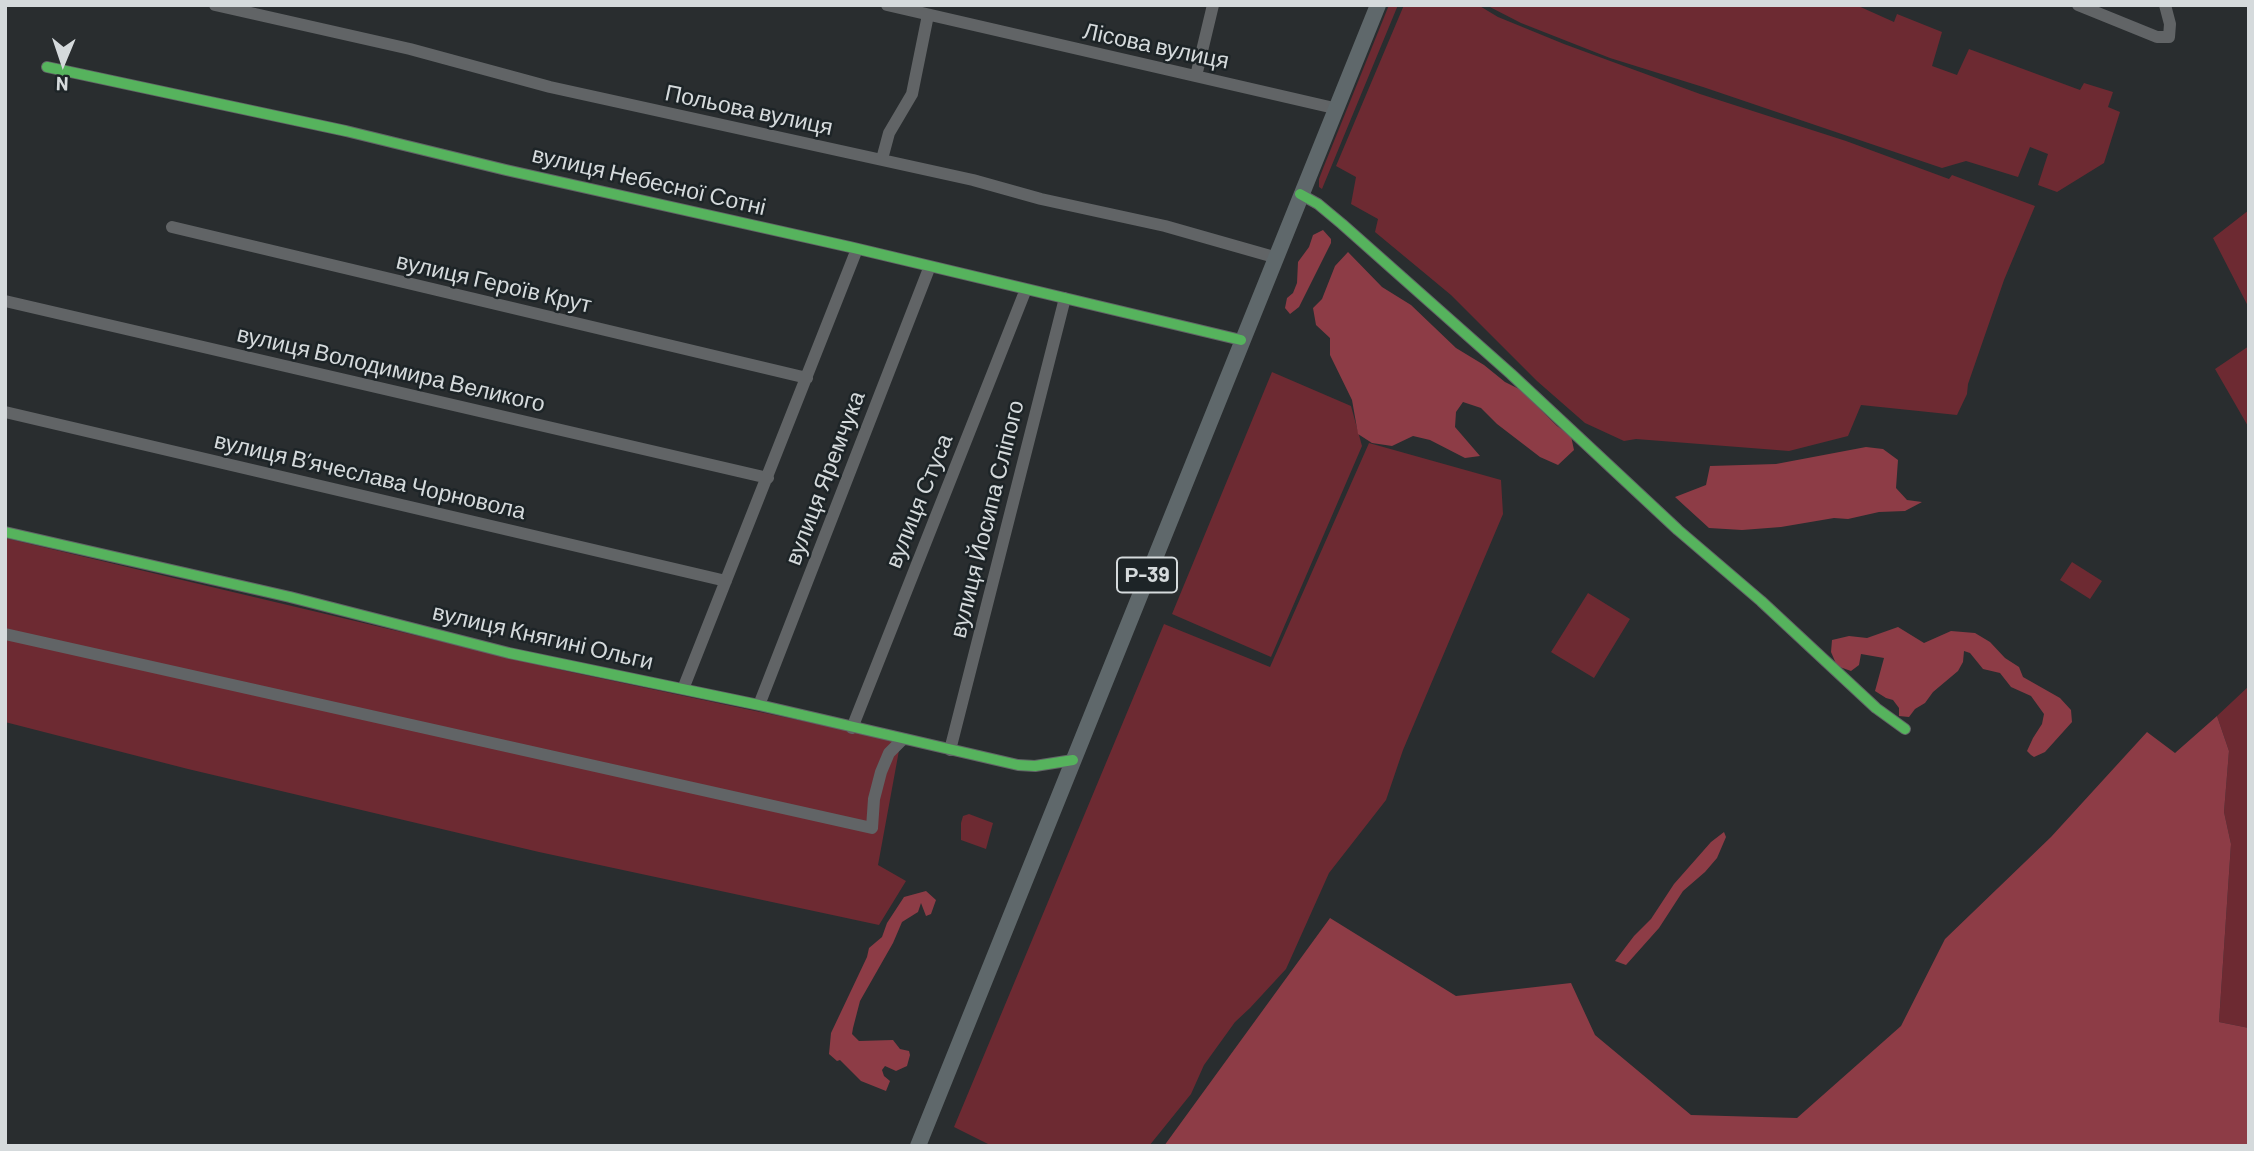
<!DOCTYPE html>
<html>
<head>
<meta charset="utf-8">
<style>
	body { margin:0 }
	#map { position:relative; width:2254px; height:1151px; overflow:hidden; background:#292d2f; font-family:Barlow,sans-serif }
	canvas { display:block }
	.frame { position:absolute; inset:0; border:7px solid #d5dadc; pointer-events:none }
	.north { position:absolute; left:28px; top:28px; width:70px; height:70px; -webkit-text-stroke:5px #1d2427; paint-order:stroke; rotate:182deg; font-size:19px; font-weight:700; line-height:28px; text-align:center; color:#d5dadc }
	.north::after { content:''; display:block; margin:auto; width:24px; height:32px; background:#d5dadc; clip-path:polygon(50% 0,100% 100%,50% 72%,0 100%) }
</style>
</head>
<body>
<div id="map">
<canvas width="2254" height="1151"></canvas>
<div class="frame"></div>
<div class="north">N</div>
</div>
<script>
const ctx = document.querySelector('canvas').getContext('2d');
ctx.lineJoin = 'round';
function fillPath(path, color) { ctx.fillStyle = color; ctx.fill(path, 'evenodd'); }
const poly = rows => new Path2D(rows.map(r => 'M' + r).join(''));
function stroke(path, color, width, dash) { ctx.strokeStyle = color; ctx.lineWidth = width; ctx.lineCap = dash ? 'butt' : 'round'; ctx.setLineDash(dash || []); ctx.stroke(path); }
function write(font, color, halo, rows, align = 'center') {
  ctx.font = font + ' Barlow,sans-serif'; ctx.lineWidth = 5; ctx.setLineDash([]); ctx.textBaseline = 'middle'; ctx.strokeStyle = halo; ctx.fillStyle = color; for (const [text, x, y, turn = 0] of rows) {
    ctx.save(); ctx.translate(x, y); ctx.rotate((+turn || 0) * Math.PI / 180); ctx.textAlign = isNaN(turn) ? turn : align; if (halo) ctx.strokeText(text, 0, 0); ctx.fillText(text, 0, 0); ctx.restore();
  }
}
fillPath(poly([
	[1389,5,1398,5,1322,189,1319,187,1319,179,1324,166],
	[1404,5,1478,5,1498,17,1564,44,1700,94,1846,141,1949,179,1952,175,2035,206,2004,280,1968,384,1967,394,1957,415,1861,405,1848,436,1789,451,1636,439,1624,441,1585,423,1537,381,1451,295,1375,232,1378,219,1351,204,1356,177,1336,166],
	[1486,5,1856,5,1894,22,1897,14,1942,32,1932,66,1957,75,1969,49,2080,90,2084,83,2113,92,2108,107,2120,112,2104,163,2057,192,2038,185,2048,154,2030,147,2018,177,1966,161,1942,168,1703,87,1610,58,1521,23],
	[2249,210,2249,308,2213,238],
	[2249,346,2249,428,2215,369],
	[1272,372,1351,406,1362,446,1271,657,1172,614],
	[1369,443,1501,480,1503,514,1403,750,1386,800,1329,873,1286,969,1250,1008,1235,1022,1204,1065,1191,1094,1149,1146,992,1146,954,1127,1164,624,1270,667],
	[5,538,566,671,893,740,900,745,878,865,906,881,879,925,539,852,188,769,5,722],
	[2072,562,2102,581,2090,599,2060,580],
	[1588,593,1630,619,1594,678,1551,652],
	[2249,686,2249,1028,2219,1022,2231,844,2224,812,2229,751,2217,716],
	[969,814,993,823,986,849,961,840,961,823,963,816]
]), '#6d2a32');
fillPath(poly([
	[1323,230,1331,239,1331,243,1299,307,1290,314,1285,308,1287,298,1293,293,1297,283,1298,262,1309,247,1313,235],
	[1348,252,1382,287,1411,305,1456,348,1484,365,1505,382,1521,390,1557,426,1571,436,1574,450,1558,465,1540,457,1497,424,1481,408,1463,402,1456,412,1455,427,1480,456,1465,458,1430,440,1413,436,1392,446,1372,443,1358,434,1352,400,1330,355,1330,338,1316,325,1313,308,1322,299,1335,266],
	[1866,447,1883,449,1898,460,1896,488,1907,500,1922,502,1905,511,1879,512,1848,519,1834,518,1781,527,1742,530,1709,528,1675,497,1706,485,1710,466,1776,464],
	[1898,627,1924,643,1951,631,1975,633,1990,642,2005,658,2019,667,2023,677,2060,698,2071,710,2072,722,2045,752,2034,757,2031,755,2027,751,2033,738,2042,724,2044,714,2031,696,2011,687,2000,673,1983,669,1970,653,1964,651,1963,662,1958,671,1933,692,1925,703,1915,709,1909,717,1899,716,1899,708,1893,700,1886,698,1875,691,1884,658,1861,654,1859,665,1851,671,1837,666,1831,652,1832,640,1849,636,1867,638],
	[2217,716,2229,751,2224,812,2231,844,2219,1022,2249,1028,2249,1146,1164,1146,1330,918,1456,996,1571,983,1595,1035,1691,1115,1797,1118,1901,1026,1945,939,2051,837,2147,732,2175,753],
	[1724,832,1726,837,1717,858,1705,872,1683,891,1659,928,1626,965,1615,961,1634,936,1651,919,1674,884,1711,842],
	[926,891,936,900,931,914,926,916,921,903,918,912,902,922,893,943,860,1001,853,1028,852,1034,859,1041,893,1040,900,1049,909,1051,910,1055,907,1066,896,1071,885,1066,882,1070,884,1076,890,1081,886,1091,861,1081,840,1060,837,1061,829,1054,831,1033,867,957,869,948,882,937,887,923,904,897]
]), '#8d3c46');
stroke(poly([
	[215,5,410,49,550,87,973,180,1041,199,1165,226,1274,257],
	[887,5,1334,108],
	[2078,5,2157,37,2169,37,2170,24,2165,5],
	[47,67,346,131,506,170,850,247,1241,340],
	[1196,76,1213,5],
	[882,159,889,133,912,94,928,15],
	[1300,194,1318,204,1342,224,1511,374,1678,530,1761,601,1876,708,1905,729],
	[172,227,807,378],
	[5,301,768,478],
	[5,412,726,581],
	[5,532,290,597,509,653,759,705,1018,765,1035,766,1073,760],
	[5,634,872,828,874,799,881,772,889,753,902,740],
	[683,689,857,249],
	[759,705,930,266],
	[852,728,1026,289],
	[950,750,1065,298]
]), '#616466', 12);
stroke(poly([
	[918,1146,1378,5]
]), '#5f686b', 16);
stroke(poly([
	[47,67,346,131,506,170,850,247,1241,340],
	[1300,194,1318,204,1342,224,1511,374,1678,530,1761,601,1876,708,1905,729],
	[5,532,290,597,509,653,759,705,1018,765,1035,766,1073,760]
]), '#56b35d', 10);
for (const [x, y, w] of [
	[1147,575,60]
]) { const box = new Path2D(); box.roundRect(x - w / 2, y - 17.5, w, 35, 5); ctx.fillStyle = '#1d2427'; ctx.fill(box); stroke(box, '#d5dadc', 2); }
write('bold 21px', '#d5dadc', null, [
	["Р-39",1147,575]
]);
write('23px', '#d5dadc', '#1d2427', [
	["Лісова вулиця",1156,46,12],
	["Польова вулиця",749,110,12],
	["вулиця Небесної Сотні",649,181,13],
	["вулиця Героїв Крут",494,283,13],
	["вулиця Володимира Великого",391,369,13],
	["вулиця Вʼячеслава Чорновола",370,476,13],
	["вулиця Яремчука",825,478,-69],
	["вулиця Стуса",919,501,-68],
	["вулиця Йосипа Сліпого",987,519,-76],
	["вулиця Княгині Ольги",543,637,13]
]);
</script>
</body>
</html>
